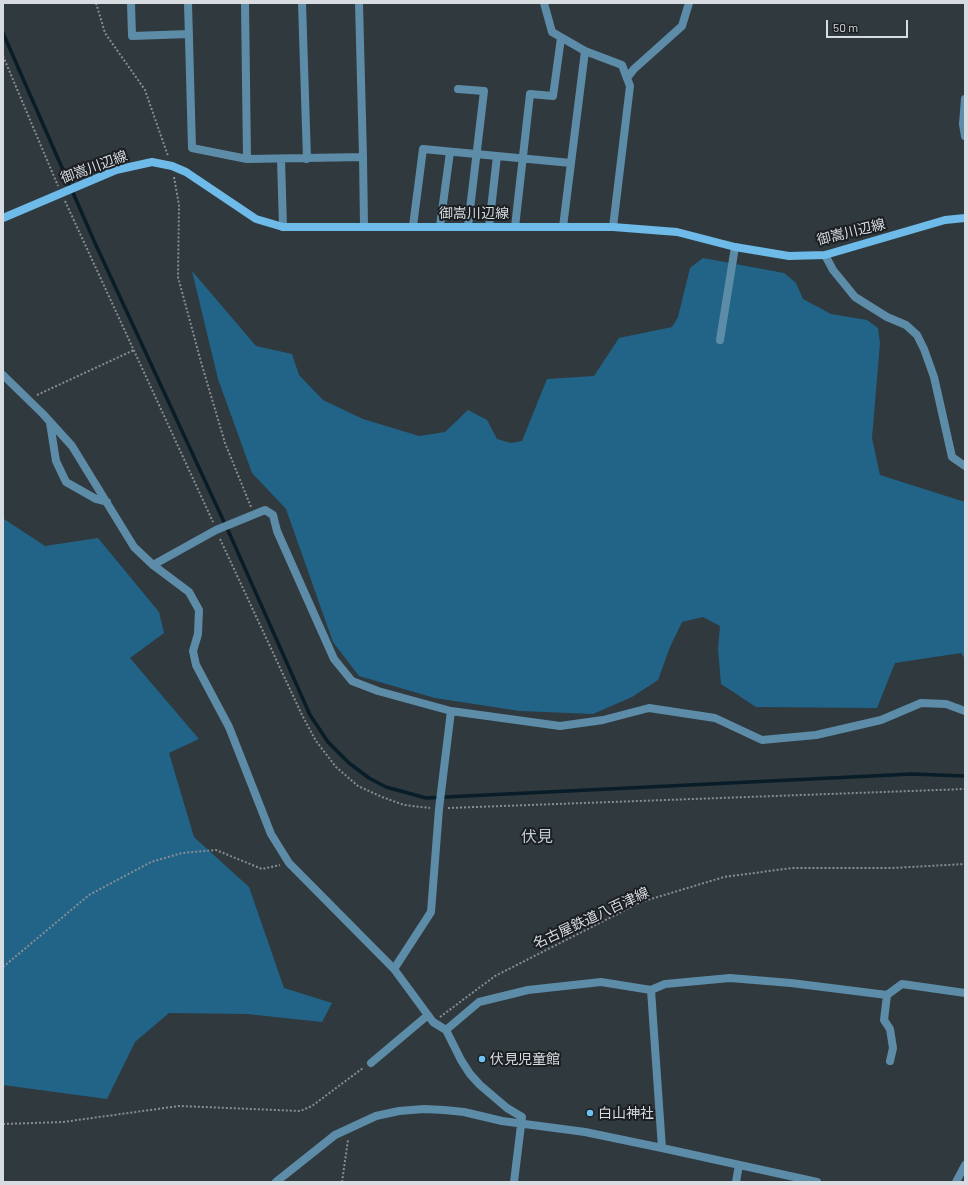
<!DOCTYPE html>
<html>
<head>
<meta charset="utf-8">
<style>
	body { margin:0 }
	#map { position:relative; width:968px; height:1185px; overflow:hidden; background:#30393e; font-family:Barlow,sans-serif }
	canvas { display:block }
	.frame { position:absolute; inset:0; border:4px solid #d7dce0; pointer-events:none }
	.scale { position:absolute; left:826px; top:20px; width:82px; height:18px; box-sizing:border-box; border:2px solid #d7dce0; border-top:0; padding-left:5px; font-size:12px; line-height:14px; white-space:nowrap; color:#d7dce0; -webkit-text-stroke:3px #1b1f22; paint-order:stroke }
</style>
</head>
<body>
<div id="map">
<canvas width="968" height="1185"></canvas>
<div class="frame"></div>
<div class="scale">50 m</div>
</div>
<script>
const ctx = document.querySelector('canvas').getContext('2d');
ctx.lineJoin = 'round';
function fillPath(path, color) { ctx.fillStyle = color; ctx.fill(path, 'evenodd'); }
const poly = rows => new Path2D(rows.map(r => 'M' + r).join(''));
function stroke(path, color, width, dash) { ctx.strokeStyle = color; ctx.lineWidth = width; ctx.lineCap = dash ? 'butt' : 'round'; ctx.setLineDash(dash || []); ctx.stroke(path); }
function write(font, color, halo, rows, align = 'center') {
  ctx.font = font + ' Barlow,"Noto Sans JP",sans-serif'; ctx.lineWidth = 4; ctx.setLineDash([]); ctx.textBaseline = 'middle'; ctx.strokeStyle = halo; ctx.fillStyle = color; for (const [text, x, y, turn = 0] of rows) {
    ctx.save(); ctx.translate(x, y); ctx.rotate((+turn || 0) * Math.PI / 180); ctx.textAlign = isNaN(turn) ? turn : align; if (halo) ctx.strokeText(text, 0, 0); ctx.fillText(text, 0, 0); ctx.restore();
  }
}
fillPath(poly([
	[703,258,784,273,796,283,803,299,831,314,867,320,878,328,880,343,872,438,880,475,965,502,965,659,961,653,895,663,877,708,756,707,721,684,718,649,720,626,703,617,682,622,670,647,658,680,632,697,593,714,520,711,435,698,359,676,333,642,286,509,252,473,218,379,192,271,256,346,292,354,299,375,323,400,363,419,419,436,445,432,468,410,487,420,497,439,511,443,522,441,547,379,594,376,619,338,672,327,678,317,690,268],
	[3,516,4,519,45,546,98,538,159,612,164,633,130,658,199,739,169,753,194,837,249,887,284,988,332,1003,322,1022,247,1014,169,1013,135,1042,107,1099,3,1085]
]), '#216488');
stroke(poly([
	[3,33,95,243,231,537,310,715,328,742,349,763,369,778,386,787,426,798,912,774,965,776]
]), '#081d28', 3.5);
stroke(poly([
	[96,3,105,33,145,90,168,156],
	[3,56,58,186],
	[174,177,179,205,178,277,201,362,225,443,251,507],
	[65,201,213,522],
	[37,395,134,350],
	[220,539,302,715,316,741,336,767,358,786,382,797,404,805,430,808],
	[448,808,965,789],
	[3,967,89,895,151,862,182,853,216,850,262,869,280,865],
	[440,1017,495,976,641,902,724,877,792,868,892,868,965,864],
	[3,1124,63,1122,179,1106,300,1111,312,1106,363,1068],
	[342,1182,348,1140]
]), '#878e93', 2, [2, 2]);
stroke(poly([
	[131,3,132,36,189,34],
	[188,3,192,148,247,159,363,157],
	[245,3,247,159],
	[302,3,307,159],
	[359,3,363,157,364,226],
	[544,3,552,32,585,51,622,65,630,86,613,227],
	[627,78,634,69,682,26,689,3],
	[458,89,484,91,468,226],
	[965,99,963,124,965,136],
	[281,159,283,227],
	[413,226,423,149,571,163],
	[440,226,450,152],
	[489,227,497,156],
	[515,227,530,94,553,96,561,38],
	[563,227,585,51],
	[825,255,833,270,855,297,887,317,906,325,917,335,924,349,934,377,952,457,965,466],
	[720,340,735,247],
	[3,375,43,414,72,446,134,547,153,565,189,592,199,610,198,634,193,651,196,665,229,727,271,834,289,863,394,969,433,1022,446,1030,461,1060,470,1074,480,1085,507,1108,522,1117,514,1182],
	[50,423,56,461,66,482,96,499,107,502],
	[153,565,216,530,265,510,273,515,277,531,334,659,352,681,378,691,451,711,560,726,603,720,649,708,715,718,762,740,816,735,881,720,921,703,946,704,965,711],
	[394,969,431,912,439,809,451,711],
	[651,990,662,1148],
	[887,995,884,1020,890,1029,893,1048,890,1061],
	[446,1030,479,1002,528,990,601,982,651,990,665,984,730,978,791,983,887,995,902,984,965,993],
	[371,1063,428,1015],
	[276,1182,335,1135,376,1116,399,1111,424,1109,444,1110,464,1112,502,1121,585,1132,662,1148,817,1182],
	[736,1182,739,1165],
	[956,1182,965,1165]
]), '#5d8ca8', 8);
stroke(poly([
	[3,218,116,170,152,162,172,166,186,172,256,219,283,227,613,227,677,232,735,247,789,256,825,255,945,220,965,218]
]), '#6ebae8', 8);
for (const [x, y, r, color] of [
	[482,1059,4,"#6ec2f3"],
	[590,1113,4,"#6ec2f3"]
]) { const dot = new Path2D(); dot.arc(x, y, r, 0, 2 * Math.PI); ctx.fillStyle = color; ctx.fill(dot); stroke(dot, '#1b1f22', 1.5); }
write('14px', '#d7dce0', '#1b1f22', [
	["御嵩川辺線",94,167,-20],
	["御嵩川辺線",474,213],
	["御嵩川辺線",851,232,-14],
	["名古屋鉄道八百津線",591,918,-25]
]);
write('14px', '#d7dce0', '#1b1f22', [
	["伏見児童館",490,1059],
	["白山神社",598,1113]
], 'left');
write('16px', '#bfcad1', '#1b1f22', [
	["伏見",537,837]
]);
</script>
</body>
</html>
